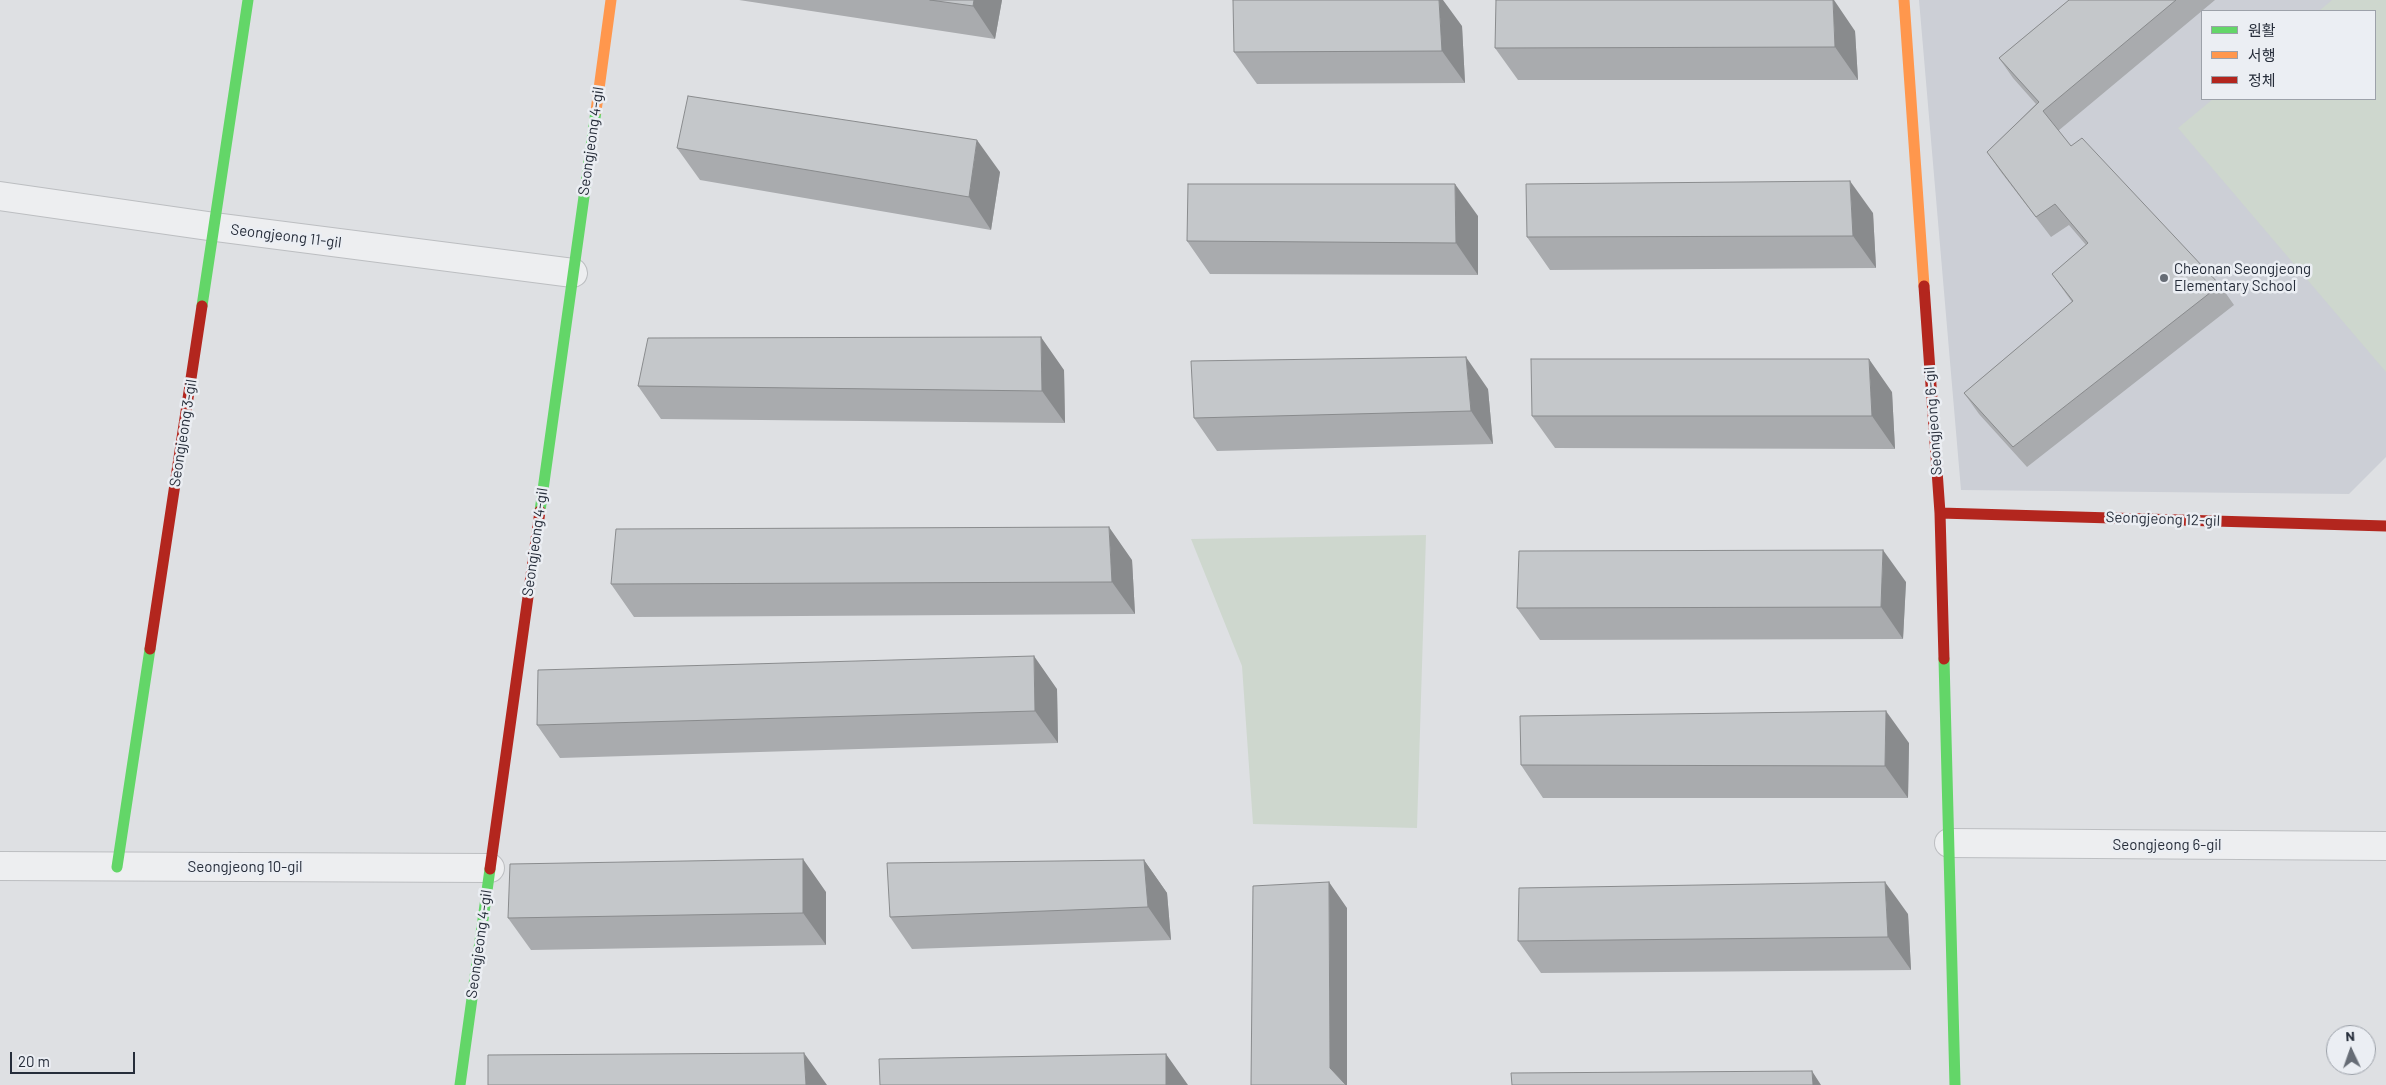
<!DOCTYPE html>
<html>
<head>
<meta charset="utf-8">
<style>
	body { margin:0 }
	#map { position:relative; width:2386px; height:1085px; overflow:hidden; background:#dee0e3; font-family:Barlow,"Noto Sans KR",sans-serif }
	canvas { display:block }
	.legend { position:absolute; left:2201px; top:10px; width:175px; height:90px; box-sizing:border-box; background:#ebeef3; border:1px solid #9ca1a9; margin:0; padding:6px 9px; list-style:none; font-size:15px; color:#262d3a }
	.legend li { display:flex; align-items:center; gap:10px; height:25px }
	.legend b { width:25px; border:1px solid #9ca1a9 }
	.north { position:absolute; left:2326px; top:1025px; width:50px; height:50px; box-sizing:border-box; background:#ebeef3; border:1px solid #9ca1a9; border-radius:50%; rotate:357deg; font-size:14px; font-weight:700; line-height:20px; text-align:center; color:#262d3a }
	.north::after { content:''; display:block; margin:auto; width:18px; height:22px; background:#666c75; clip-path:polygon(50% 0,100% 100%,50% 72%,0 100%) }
	.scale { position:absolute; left:10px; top:1052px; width:125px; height:22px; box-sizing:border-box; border:2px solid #262d3a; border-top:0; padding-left:6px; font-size:15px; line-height:18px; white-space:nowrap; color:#262d3a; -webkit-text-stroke:4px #ebeef3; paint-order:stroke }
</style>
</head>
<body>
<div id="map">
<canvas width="2386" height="1085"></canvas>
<ul class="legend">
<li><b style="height:6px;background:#63d668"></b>원활</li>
<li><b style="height:6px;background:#ff974d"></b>서행</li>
<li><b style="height:6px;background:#b3261e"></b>정체</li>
</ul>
<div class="north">N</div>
<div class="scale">20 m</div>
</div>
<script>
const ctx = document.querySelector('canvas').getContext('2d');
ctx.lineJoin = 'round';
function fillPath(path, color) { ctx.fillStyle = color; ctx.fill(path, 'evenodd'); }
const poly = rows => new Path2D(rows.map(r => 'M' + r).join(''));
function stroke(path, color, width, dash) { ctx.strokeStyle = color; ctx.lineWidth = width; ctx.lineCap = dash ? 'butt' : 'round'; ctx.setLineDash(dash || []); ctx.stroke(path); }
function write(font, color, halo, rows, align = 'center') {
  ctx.font = font + ' Barlow,sans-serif'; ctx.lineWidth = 5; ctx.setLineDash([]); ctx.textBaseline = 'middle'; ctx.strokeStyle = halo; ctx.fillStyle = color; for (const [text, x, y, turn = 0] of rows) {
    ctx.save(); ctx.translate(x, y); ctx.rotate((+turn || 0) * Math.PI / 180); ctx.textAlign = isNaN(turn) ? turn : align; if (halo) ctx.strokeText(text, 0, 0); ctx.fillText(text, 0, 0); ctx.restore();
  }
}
fillPath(poly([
	[1919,0,2386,0,2386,457,2349,494,1961,490],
	[2202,11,2375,11,2375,99,2202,99]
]), '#cccfd6');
fillPath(poly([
	[2332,0,2386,0,2386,372,2178,128,2213,99,2375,99,2375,11,2319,11],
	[1426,535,1417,828,1253,824,1242,666,1191,539]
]), '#ced7ce');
const street = poly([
	[0,196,215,227,573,273],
	[1949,843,2386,846],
	[0,866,490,868]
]);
stroke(street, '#bcbec1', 30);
stroke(street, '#edeef0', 28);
stroke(poly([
	[202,306,248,0],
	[540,511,596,111],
	[1944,659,1955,1085],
	[117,867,150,649],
	[460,1085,490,869]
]), '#63d668', 11);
stroke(poly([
	[1904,0,1924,286],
	[596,111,611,0]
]), '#ff974d', 11);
stroke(poly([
	[1924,286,1940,513,1944,659],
	[1940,513,2386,526],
	[150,649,202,306],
	[490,869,540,511]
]), '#b3261e', 11);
fillPath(poly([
	[739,0,1002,0,995,39],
	[2069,0,2215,0,2058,131,2071,146,2220,285,2234,305,2027,467,1979,414,1964,393,2072,302,2052,274,2086,245,2069,225,2051,237,2001,172,1987,152,2036,104,2013,78,1999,58],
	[1462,26,1465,83,1257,84,1234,52],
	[1855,31,1858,80,1518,80,1495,48],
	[677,148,1000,172,991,230,700,180],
	[1873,213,1876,268,1550,270,1527,237],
	[1478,216,1478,275,1210,274,1187,241],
	[1064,370,1065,423,661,419,638,386],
	[1488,389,1493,444,1217,451,1194,418],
	[1892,392,1895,449,1555,448,1532,416],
	[1132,560,1135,614,634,617,611,584],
	[1906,582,1903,639,1540,640,1517,608],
	[1057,689,1058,743,560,758,537,725],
	[1909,743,1908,798,1543,798,1521,765],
	[1144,860,1167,893,1171,940,912,949,890,917],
	[826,892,826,945,531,950,508,918],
	[1908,914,1911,970,1541,973,1518,941]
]), '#a9abae');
fillPath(poly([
	[974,0,1002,0,995,39,973,6],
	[1439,0,1443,0,1462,26,1465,83,1442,51],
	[1833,0,1834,0,1855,31,1858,80,1835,47],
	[977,140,1000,172,991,230,969,197],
	[1850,181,1873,213,1876,268,1853,236],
	[1455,184,1478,216,1478,275,1456,243],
	[1041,337,1064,370,1065,423,1042,391],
	[1466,357,1488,389,1493,444,1471,411],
	[1869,359,1892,392,1895,449,1872,416],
	[1109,527,1132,560,1135,614,1112,582],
	[1883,550,1906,582,1903,639,1881,607],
	[1034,656,1057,689,1058,743,1035,711],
	[1886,711,1909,743,1908,798,1885,766],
	[803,859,826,892,826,945,803,913],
	[1144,860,1167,893,1171,940,1148,907],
	[1329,882,1347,908,1347,1085,1342,1085,1330,1068],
	[1885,882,1908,914,1911,970,1888,937],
	[804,1053,827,1085,806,1085],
	[1166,1054,1188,1085,1166,1085],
	[1812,1071,1821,1085,1813,1085]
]), '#898b8d');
const building = poly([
	[930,0,974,0,973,6,930,0],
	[1233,0,1439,0,1442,51,1234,52,1233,0],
	[1496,0,1833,0,1835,47,1495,48,1496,0],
	[2069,0,2176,0,2043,111,2071,146,2082,138,2220,285,2013,447,1964,393,2073,301,2052,274,2088,243,2055,204,2036,217,1987,152,2039,102,1999,58,2069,0],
	[688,96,977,140,969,197,677,148,688,96],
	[1850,181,1853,236,1527,237,1526,184,1850,181],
	[1188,184,1455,184,1456,243,1187,241,1188,184],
	[1041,337,1042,391,638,386,648,338,1041,337],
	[1466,357,1471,411,1194,418,1191,361,1466,357],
	[1531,359,1869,359,1872,416,1532,416,1531,359],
	[1109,527,1112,582,611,584,616,529,1109,527],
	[1883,550,1881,607,1517,608,1519,551,1883,550],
	[1034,656,1035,711,537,725,538,670,1034,656],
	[1886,711,1885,766,1521,765,1520,716,1886,711],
	[803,859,803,913,508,918,510,864,803,859],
	[1144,860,1148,907,890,917,887,863,1144,860],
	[1329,882,1330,1068,1346,1085,1251,1085,1253,886,1329,882],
	[1885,882,1888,937,1518,941,1519,888,1885,882],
	[804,1053,806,1085,488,1085,488,1055,804,1053],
	[1166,1054,1166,1085,880,1085,879,1059,1166,1054],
	[1812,1071,1813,1085,1512,1085,1511,1073,1812,1071]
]);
fillPath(building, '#c4c7ca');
stroke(building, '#898b8d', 1);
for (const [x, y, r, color] of [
	[2164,278,5,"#666c75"]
]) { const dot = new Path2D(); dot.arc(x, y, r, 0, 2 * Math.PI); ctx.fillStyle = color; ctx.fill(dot); stroke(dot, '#ebeef3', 2); }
write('15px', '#262d3a', '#ebeef3', [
	["Seongjeong 4-gil",591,141,-82],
	["Seongjeong 11-gil",286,236,7],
	["Seongjeong 6-gil",1933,421,-94],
	["Seongjeong 3-gil",183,433,-81],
	["Seongjeong 12-gil",2163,519,2],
	["Seongjeong 4-gil",535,542,-82],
	["Seongjeong 6-gil",2167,845],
	["Seongjeong 10-gil",245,867],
	["Seongjeong 4-gil",479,944,-82]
]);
write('15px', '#262d3a', '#ebeef3', [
	["Cheonan Seongjeong",2174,269],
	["Elementary School",2174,286]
], 'left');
</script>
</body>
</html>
